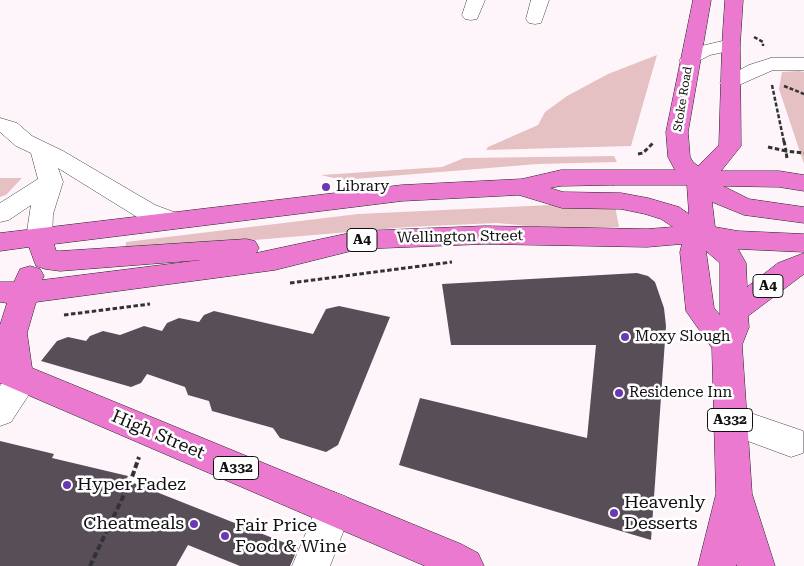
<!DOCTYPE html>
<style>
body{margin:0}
canvas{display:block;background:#fef5fb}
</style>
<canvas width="804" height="566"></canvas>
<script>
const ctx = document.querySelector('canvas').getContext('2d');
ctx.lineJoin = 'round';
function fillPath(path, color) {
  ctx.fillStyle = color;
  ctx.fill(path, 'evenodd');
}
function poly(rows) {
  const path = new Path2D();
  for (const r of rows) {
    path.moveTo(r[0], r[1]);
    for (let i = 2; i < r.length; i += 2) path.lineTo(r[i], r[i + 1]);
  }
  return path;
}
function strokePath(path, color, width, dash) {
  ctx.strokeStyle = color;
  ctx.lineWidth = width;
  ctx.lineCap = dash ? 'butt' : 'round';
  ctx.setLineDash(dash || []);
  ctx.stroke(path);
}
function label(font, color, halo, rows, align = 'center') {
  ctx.font = font + ' "Roboto Serif",serif';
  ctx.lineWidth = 5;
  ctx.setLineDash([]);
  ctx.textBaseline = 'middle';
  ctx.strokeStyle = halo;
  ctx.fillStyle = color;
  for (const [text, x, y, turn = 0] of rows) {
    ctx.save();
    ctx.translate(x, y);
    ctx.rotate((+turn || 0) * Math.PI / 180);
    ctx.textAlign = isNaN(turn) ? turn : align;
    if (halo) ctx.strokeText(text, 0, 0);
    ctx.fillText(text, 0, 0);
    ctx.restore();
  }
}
fillPath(poly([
 [657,55,631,146,486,150,488,147,538,125,545,112,567,96,608,74],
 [799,71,804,72,804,164,779,89,782,72],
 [614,156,617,162,538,164,342,180,321,175,442,167,464,158],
 [0,178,22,178,6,195,0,197],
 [551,205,615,206,619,227,559,229,497,223,408,227,125,251,126,242,358,214]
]), '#e6c1c3');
fillPath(poly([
 [637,273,648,276,655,282,664,308,666,326,651,540,399,465,420,398,587,438,596,345,451,345,442,284],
 [339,306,390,317,338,445,326,452,280,438,273,428,212,411,209,401,188,395,185,387,147,374,141,383,131,387,41,361,57,341,68,337,86,341,90,336,103,331,120,335,144,326,162,331,167,323,179,318,199,322,204,315,214,311,313,334,326,309],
 [0,441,54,454,52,458,128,476,126,480,298,548,290,566,240,566,188,545,176,566,0,566]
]), '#574e58');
const minor = poly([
 [467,0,485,0,477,19,471,20,465,19,462,15,467,0],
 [531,0,549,0,541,23,535,24,529,23,526,19,531,0],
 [731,39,738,41,740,45,738,49,710,55,689,66,682,64,679,60,697,47,731,39],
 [771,58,804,58,804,70,773,70,730,89,723,87,720,83,723,79,749,65,771,58],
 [0,118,17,123,32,136,63,151,155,205,179,214,183,220,179,226,170,229,137,217,58,168,63,182,53,214,52,238,48,244,39,247,30,244,26,238,31,205,9,220,0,222,0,203,38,179,31,153,16,146,0,132,0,118],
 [23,366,34,370,39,379,11,422,0,426,0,386,12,370,23,366],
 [730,406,803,431,803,453,791,457,718,430,714,420,718,410,730,406],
 [334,492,347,497,352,509,330,566,292,566,321,497,334,492]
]);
const major = poly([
 [693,0,711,0,688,132,690,157,693,162,698,166,719,145,722,45,725,0,743,0,740,45,741,146,721,171,779,171,804,175,804,191,779,187,723,186,749,199,804,207,804,223,744,215,712,202,715,227,738,231,804,234,804,252,738,249,746,263,747,287,778,263,804,253,804,274,748,316,749,327,742,345,752,494,775,566,737,566,736,564,736,566,698,566,716,494,712,348,686,311,680,252,682,244,647,247,485,244,359,249,275,270,36,302,27,333,32,368,461,544,478,553,484,566,425,566,0,383,0,325,7,303,0,302,0,282,14,282,20,269,30,266,40,269,44,276,42,280,201,260,60,271,45,269,36,266,29,247,0,251,0,233,402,185,522,179,561,170,675,170,668,157,666,132,693,0],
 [613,185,687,185,689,214,679,207,648,198,621,193,563,192,550,188,561,186,613,185],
 [519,195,562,208,621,209,645,214,661,219,673,227,647,229,485,226,359,231,256,253,259,248,255,241,246,239,60,251,56,251,54,244,402,201,519,195],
 [706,251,720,263,720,315,714,308,706,251]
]);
strokePath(minor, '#444', 1);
strokePath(major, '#222', 1);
strokePath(poly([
 [754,37,763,42,763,46],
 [772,85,784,142],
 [784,86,804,94]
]), '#333', 2.5, [4, 2]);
strokePath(poly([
 [784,141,786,151,804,153],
 [768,147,786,151,787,159],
 [638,154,643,153,653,143],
 [290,283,452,262],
 [64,315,150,304]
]), '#333', 3, [4.5, 2.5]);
strokePath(poly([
 [90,566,131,480,139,457]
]), '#333', 4, [6, 3]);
fillPath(minor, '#fff');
fillPath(major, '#ea79cf');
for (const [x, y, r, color] of [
 [326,187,5,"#6c37b3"],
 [625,337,5,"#6c37b3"],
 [619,393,5,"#6c37b3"],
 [67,485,5,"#6c37b3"],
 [614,513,5,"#6c37b3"],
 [194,524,5,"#6c37b3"],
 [225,536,5,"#6c37b3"]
]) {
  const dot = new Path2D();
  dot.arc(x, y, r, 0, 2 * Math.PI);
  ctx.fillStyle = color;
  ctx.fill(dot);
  strokePath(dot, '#fff', 2);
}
label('12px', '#111', '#fff', [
 ["Stoke Road",683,99,-81]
]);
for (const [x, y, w] of [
 [362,240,30],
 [768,286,30],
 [730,420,45],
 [236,468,45]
]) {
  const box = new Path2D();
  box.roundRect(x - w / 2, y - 11.5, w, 23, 4);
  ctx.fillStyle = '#fff';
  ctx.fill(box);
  strokePath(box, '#111', 1);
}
label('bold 14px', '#111', null, [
 ["A4",362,240],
 ["A4",768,286],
 ["A332",730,420],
 ["A332",236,468]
]);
label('15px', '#111', '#fff', [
 ["Library",336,187],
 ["Moxy Slough",635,337],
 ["Residence Inn",629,393]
], 'left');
label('15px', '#111', '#fff', [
 ["Wellington Street",460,237,-1]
]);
label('18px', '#111', '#fff', [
 ["High Street",158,435,23]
]);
label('18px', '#111', '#fff', [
 ["Hyper Fadez",77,485],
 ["Heavenly",624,503],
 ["Desserts",624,524],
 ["Cheatmeals",184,524,"right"],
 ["Fair Price",235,526],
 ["Food & Wine",235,547]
], 'left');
</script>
